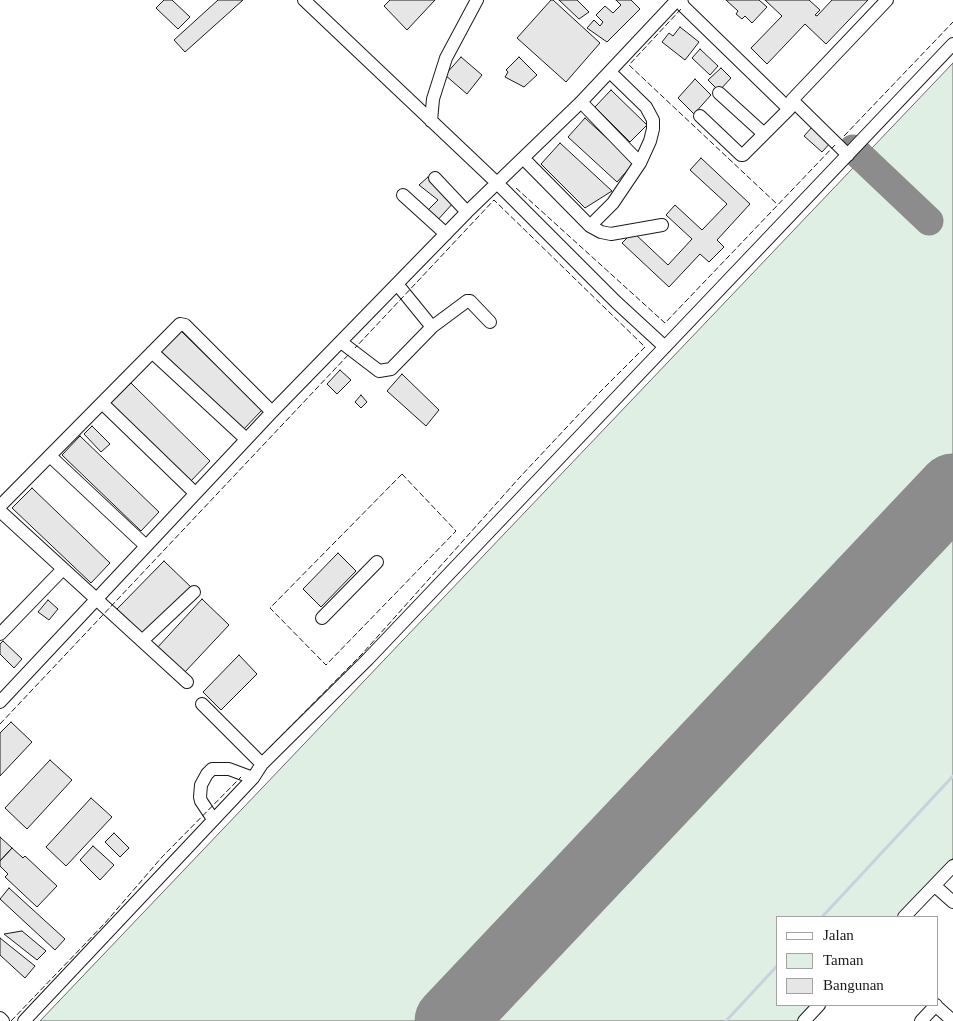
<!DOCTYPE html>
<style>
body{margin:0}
#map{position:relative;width:953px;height:1021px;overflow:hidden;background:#fff;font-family:Georgia,serif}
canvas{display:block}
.legend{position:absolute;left:776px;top:916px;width:162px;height:90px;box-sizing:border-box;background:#fff;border:1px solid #a3a3a3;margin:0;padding:6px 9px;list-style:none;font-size:15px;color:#1a1a1a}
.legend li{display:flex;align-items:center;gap:10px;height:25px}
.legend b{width:25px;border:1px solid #a3a3a3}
</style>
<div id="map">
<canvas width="953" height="1021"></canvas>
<ul class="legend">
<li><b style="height:6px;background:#fff"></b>Jalan</li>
<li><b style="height:14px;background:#e0efe3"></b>Taman</li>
<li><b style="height:14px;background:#e6e6e6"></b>Bangunan</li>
</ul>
</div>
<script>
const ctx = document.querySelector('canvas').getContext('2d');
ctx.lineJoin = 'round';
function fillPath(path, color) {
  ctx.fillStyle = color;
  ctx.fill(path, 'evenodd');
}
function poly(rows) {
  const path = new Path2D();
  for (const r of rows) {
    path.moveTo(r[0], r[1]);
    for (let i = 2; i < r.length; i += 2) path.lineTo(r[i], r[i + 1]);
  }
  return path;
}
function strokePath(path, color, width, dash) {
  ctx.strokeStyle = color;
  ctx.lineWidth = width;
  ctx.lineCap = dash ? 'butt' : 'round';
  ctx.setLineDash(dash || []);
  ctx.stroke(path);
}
const green = poly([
 [953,63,953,858,897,917,777,917,777,1005,814,1005,798,1021,40,1021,953,63]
]);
fillPath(green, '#e0efe3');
strokePath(green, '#6a6a6a', 1);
strokePath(poly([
 [822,917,953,776],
 [726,1021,777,966]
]), '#c6d2dc', 3);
strokePath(poly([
 [853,149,929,221]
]), '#8c8c8c', 29);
strokePath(poly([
 [450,1021,953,489]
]), '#8c8c8c', 71);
const building = poly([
 [164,0,172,0,190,17,178,29,156,8,164,0],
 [218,0,243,0,185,52,174,40,218,0],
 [390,0,435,0,407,30,384,6,390,0],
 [551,0,553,0,600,43,566,82,517,38,551,0],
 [559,0,577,0,589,12,579,19,559,0],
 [616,0,631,0,640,9,607,42,587,28,594,20,600,26,603,22,596,15,605,6,613,13,621,5,616,0],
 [726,0,759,0,767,7,752,23,745,16,742,19,736,14,738,11,726,0],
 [765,0,809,0,820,10,815,15,817,16,832,0,868,0,826,44,805,24,767,64,751,48,782,16,765,0],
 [680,27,699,42,685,60,662,42,669,33,673,36,680,27],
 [700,49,718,66,710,75,692,58,700,49],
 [461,57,482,75,467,94,445,75,461,57],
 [519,57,537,75,524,87,505,77,508,72,506,70,519,57],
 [721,68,731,78,719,91,708,80,721,68],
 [695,79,711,95,694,114,678,98,695,79],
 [611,90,647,125,630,142,595,107,611,90],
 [585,118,634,163,617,182,568,137,585,118],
 [813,126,831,142,822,152,804,136,813,126],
 [560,143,612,191,585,208,541,164,560,143],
 [701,158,750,204,717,240,724,247,709,262,700,254,669,287,622,243,633,232,668,265,692,239,666,215,675,205,702,230,727,204,690,170,701,158],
 [428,177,454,202,435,223,425,213,438,200,419,185,428,177],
 [181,331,262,410,242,431,161,351,181,331],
 [340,370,351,380,337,394,327,384,340,370],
 [402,374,439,410,426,426,387,391,402,374],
 [131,383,210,461,190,482,111,403,131,383],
 [361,395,367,402,361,408,355,402,361,395],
 [92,426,110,444,101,452,84,434,92,426],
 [80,436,159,512,141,531,62,455,80,436],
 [32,488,110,563,91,583,12,508,32,488],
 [338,553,356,571,321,607,303,589,338,553],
 [164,561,194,590,177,607,173,603,143,634,117,609,164,561],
 [202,599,229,625,184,673,157,648,202,599],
 [48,600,58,609,49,620,38,612,48,600],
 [3,641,22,659,14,668,0,654,0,644,3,641],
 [239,655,257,674,221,710,203,692,239,655],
 [11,722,32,742,0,776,0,733,11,722],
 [50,760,72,780,27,829,5,808,50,760],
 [91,798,112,817,66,866,46,847,91,798],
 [114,833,129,848,120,857,105,842,114,833],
 [0,837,12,848,0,861,0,837],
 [93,846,114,865,100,880,80,860,93,846],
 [12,848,23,858,25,856,57,886,37,907,5,877,8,874,0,866,0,861,12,848],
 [9,888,65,939,55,950,0,899,9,888],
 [22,931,46,951,37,960,4,934,22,931],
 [0,938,35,966,25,978,0,955,0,938]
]);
fillPath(building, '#e6e6e6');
strokePath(building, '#1a1a1a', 1);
const minor = poly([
 [304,0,497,183,616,302,665,347],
 [681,0,683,6,789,109,794,103],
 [719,93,763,133],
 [581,102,640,163],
 [700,116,741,155,743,155,789,109],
 [431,121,433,99,446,58,477,0],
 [848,155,792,100,887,0],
 [523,158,590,226,601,232,611,234,662,225],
 [435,178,467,212],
 [403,195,446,234],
 [590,226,613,203,640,163,650,141,653,129,653,120,646,107,610,72],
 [397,284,432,327,467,301,470,301,490,322],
 [341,342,379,371,391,369,432,327],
 [152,352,246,439],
 [102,403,195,493],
 [50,456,146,546],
 [0,506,180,324,185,325,272,412],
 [0,511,187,682],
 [322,618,377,562],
 [0,634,63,569],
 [142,641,194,592],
 [0,702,272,412,467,212,581,102,677,0],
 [202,704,262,764],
 [213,819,201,801,200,797,201,785,207,774,212,769,229,769,253,778],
 [935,886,953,902],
 [904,917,953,866],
 [935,1005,953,1021],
 [0,1018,3,1021],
 [24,1021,253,778,262,764,368,659,953,44],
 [804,1021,819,1005],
 [921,1021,936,1005]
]);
strokePath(minor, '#1a1a1a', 14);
strokePath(minor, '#fff', 12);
strokePath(poly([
 [681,9,629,65,778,205],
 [844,136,953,22],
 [516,188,665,323,835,145],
 [402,474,456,531,326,665,270,608,402,474],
 [0,724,350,353],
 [269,748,362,654,520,477,597,395,645,347,494,200,355,348],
 [11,1021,105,923,162,857,241,777]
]), '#1a1a1a', 1, [6, 2.5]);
</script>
